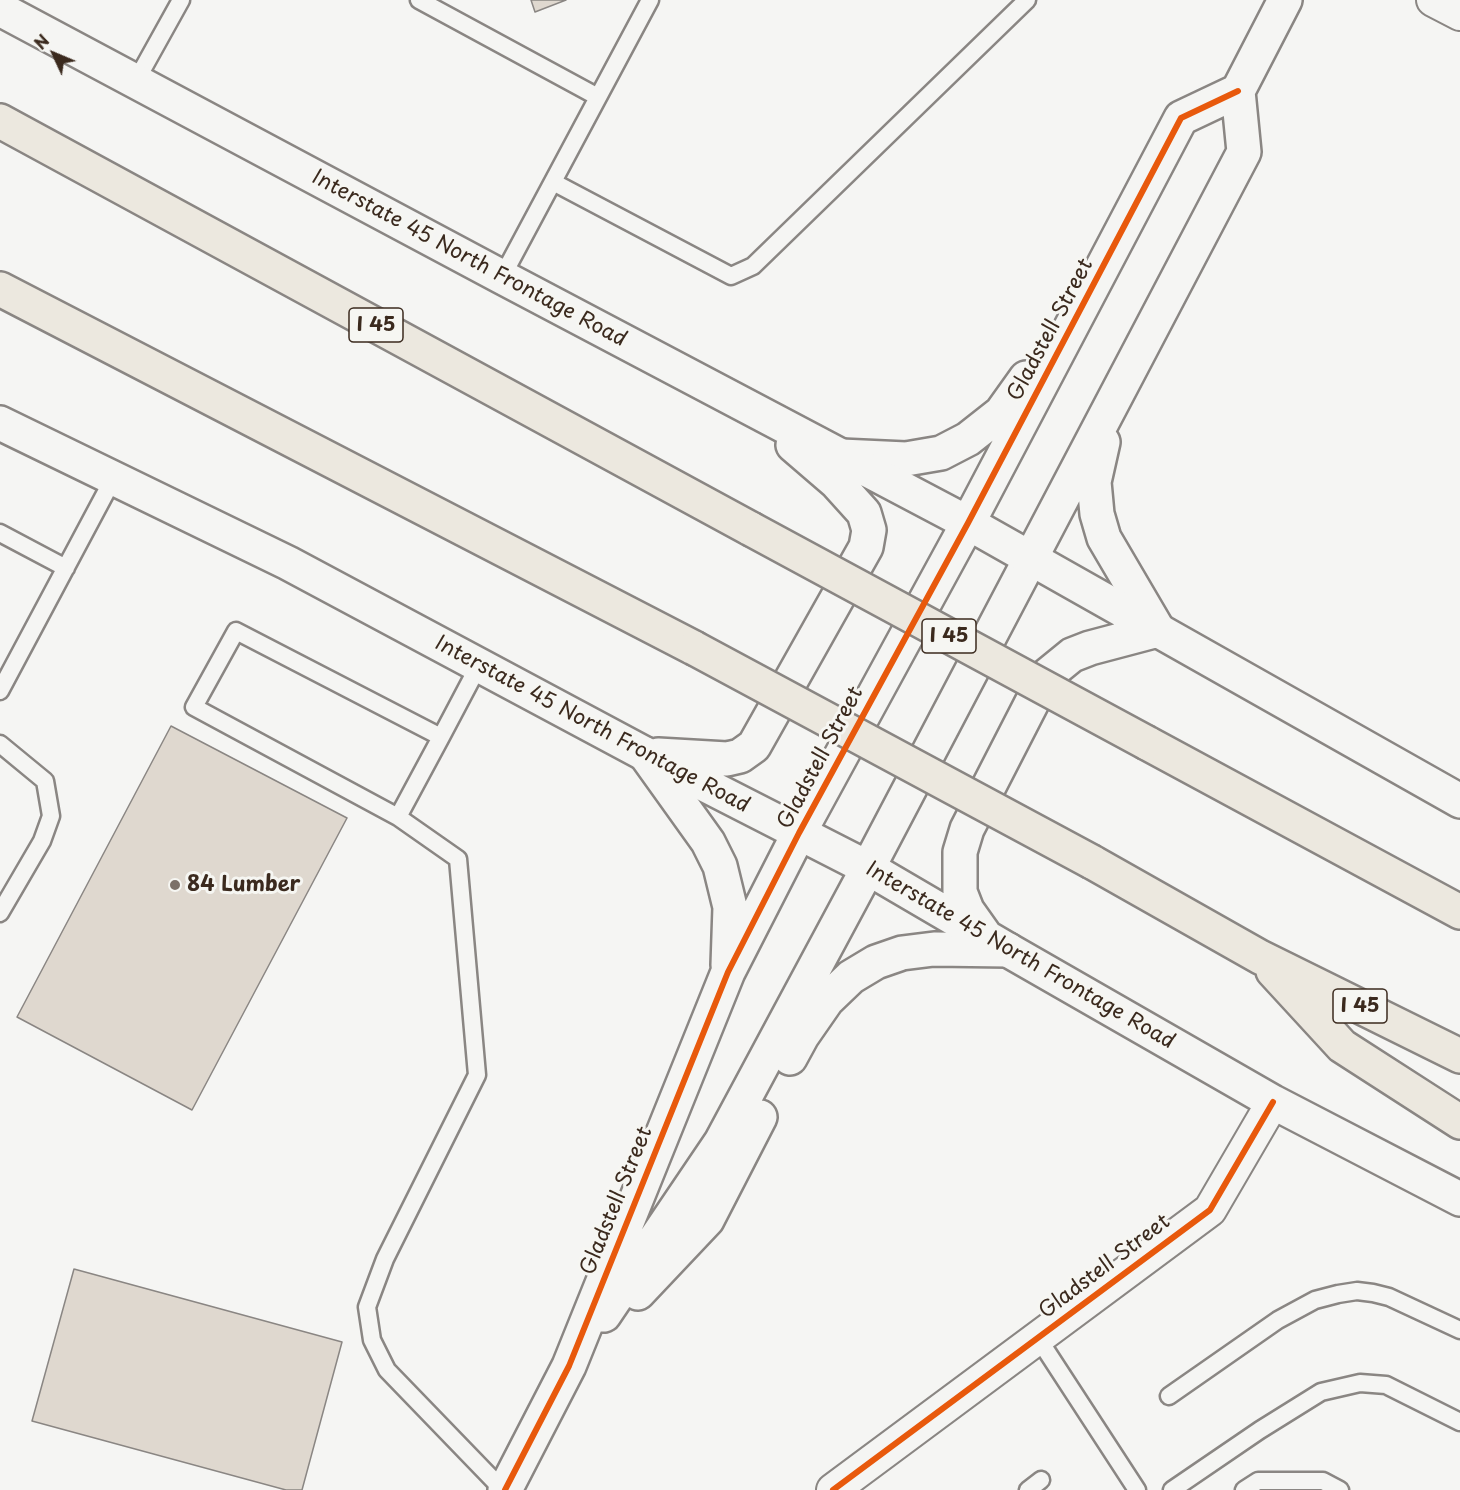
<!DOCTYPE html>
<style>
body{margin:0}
#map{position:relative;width:1460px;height:1490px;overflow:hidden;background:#f5f5f3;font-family:"Playpen Sans",sans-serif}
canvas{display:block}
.north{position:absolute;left:24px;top:24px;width:60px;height:60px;-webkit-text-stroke:4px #f6f6f2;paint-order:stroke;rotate:314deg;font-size:16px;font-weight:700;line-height:24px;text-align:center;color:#3b2a1e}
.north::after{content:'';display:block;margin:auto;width:21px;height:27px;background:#3b2a1e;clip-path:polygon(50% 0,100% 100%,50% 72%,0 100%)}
</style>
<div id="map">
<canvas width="1460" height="1490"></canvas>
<div class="north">N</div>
</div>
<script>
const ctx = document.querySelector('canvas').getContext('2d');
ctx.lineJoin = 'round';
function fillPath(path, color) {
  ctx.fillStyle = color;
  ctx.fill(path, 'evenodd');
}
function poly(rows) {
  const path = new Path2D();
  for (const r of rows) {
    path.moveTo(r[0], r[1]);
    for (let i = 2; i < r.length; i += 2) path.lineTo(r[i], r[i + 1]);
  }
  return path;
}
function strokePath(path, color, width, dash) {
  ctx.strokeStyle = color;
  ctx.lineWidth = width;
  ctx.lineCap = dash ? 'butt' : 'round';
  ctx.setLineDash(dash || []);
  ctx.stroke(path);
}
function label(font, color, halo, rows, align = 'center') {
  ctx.font = font + ' "Playpen Sans",sans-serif';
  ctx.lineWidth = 6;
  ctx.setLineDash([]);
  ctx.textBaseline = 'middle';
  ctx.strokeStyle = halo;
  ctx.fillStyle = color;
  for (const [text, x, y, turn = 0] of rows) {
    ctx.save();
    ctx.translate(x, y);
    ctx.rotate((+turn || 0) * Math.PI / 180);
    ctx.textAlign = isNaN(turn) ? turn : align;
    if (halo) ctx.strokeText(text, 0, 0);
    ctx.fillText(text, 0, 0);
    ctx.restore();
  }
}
const building = poly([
 [531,0,566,0,535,12,531,0],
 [171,726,347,818,192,1110,17,1017,171,726],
 [74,1269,342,1342,302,1490,286,1490,32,1421,74,1269]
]);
fillPath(building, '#dfd8cf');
strokePath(building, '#8a8683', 1.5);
const service = poly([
 [419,0,598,97],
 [136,81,181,0],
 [553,182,731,276,753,266,1027,0],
 [502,277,650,0],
 [0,533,66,568],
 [0,691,113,479],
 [441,737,236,631,194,707,398,817,441,737,479,665],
 [0,744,45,781,51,816,42,841,0,913],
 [398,817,458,859,477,1075,385,1259,367,1307,372,1340,387,1370,503,1490],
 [1038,1338,1137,1490],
 [1169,1396,1278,1320,1315,1300,1338,1294,1357,1291,1373,1293,1389,1297,1460,1330],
 [1028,1490,1041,1480],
 [1172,1490,1260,1430,1321,1392,1360,1383,1386,1385,1460,1422],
 [1244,1490,1258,1481,1323,1481,1340,1490]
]);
const minor = poly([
 [1433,0,1460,14],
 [833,1490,1210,1210,1273,1102]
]);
const tertiary = poly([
 [1103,442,1094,482,1097,514,1104,538,1158,630],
 [841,456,906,459,941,453,968,439,1001,413,1026,378],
 [645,754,708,842,720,866,730,907,728,965],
 [790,1058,802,1036,827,1000,851,977,876,962,902,953,934,949,1008,950],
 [638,1293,707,1220,760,1117],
 [604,1315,721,1142,868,868,1244,152,1238,91,1285,0],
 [505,1490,569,1366,728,972,799,833,968,523,1181,118,1238,91]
]);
const secondary = poly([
 [0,9,502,277,968,523,1460,801],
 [0,423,288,563,645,754,868,868,1008,950,1273,1102,1460,1199],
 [658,755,727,759,740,756,754,746,866,547,869,530,864,513,836,482,793,445],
 [984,934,967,910,960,892,960,852,967,829,1045,677,1072,655,1090,648,1158,630]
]);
const motorway = poly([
 [0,121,751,529],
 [0,289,694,648],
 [1147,743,1460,912],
 [1092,862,1260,957,1460,1056],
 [1273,971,1342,1046,1460,1122]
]);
strokePath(service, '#8a8683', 21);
strokePath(minor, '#8a8683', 36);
strokePath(tertiary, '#8a8683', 38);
strokePath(secondary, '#8a8683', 38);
strokePath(motorway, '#8a8683', 38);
strokePath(service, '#f5f5f3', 16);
strokePath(minor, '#f5f5f3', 32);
strokePath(tertiary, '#f5f5f3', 33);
strokePath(secondary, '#f5f5f3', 33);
strokePath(motorway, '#ece8df', 33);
const motorwayBridge = poly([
 [751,529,1147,743],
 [694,648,1092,862]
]);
strokePath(motorwayBridge, '#8a8683', 38, []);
strokePath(motorwayBridge, '#ece8df', 33);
strokePath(poly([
 [505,1490,569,1366,728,972,799,833,968,523,1181,118,1238,91],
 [833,1490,1210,1210,1273,1102]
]), '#e8590c', 6);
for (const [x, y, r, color] of [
 [175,885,6,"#7c7169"]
]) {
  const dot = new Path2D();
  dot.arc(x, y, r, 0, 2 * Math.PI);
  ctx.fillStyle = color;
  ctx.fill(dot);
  strokePath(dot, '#f6f6f2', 2);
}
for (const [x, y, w] of [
 [376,325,54],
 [949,636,54],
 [1360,1006,54]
]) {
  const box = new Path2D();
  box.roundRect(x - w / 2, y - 17, w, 34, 4.5);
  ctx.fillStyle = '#f6f6f2';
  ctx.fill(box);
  strokePath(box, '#3b2a1e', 1.5);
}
label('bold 20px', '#3b2a1e', null, [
 ["I 45",376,325],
 ["I 45",949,636],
 ["I 45",1360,1006]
]);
label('21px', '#3b2a1e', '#f6f6f2', [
 ["Interstate 45 North Frontage Road",469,259,28],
 ["Gladstell Street",1051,330,-62],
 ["Interstate 45 North Frontage Road",592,725,28],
 ["Gladstell Street",821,758,-62],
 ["Interstate 45 North Frontage Road",1020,956,30],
 ["Gladstell Street",617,1201,-68],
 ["Gladstell Street",1105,1267,-37]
]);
label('bold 21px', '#3b2a1e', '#f6f6f2', [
 ["84 Lumber",187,885]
], 'left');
</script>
